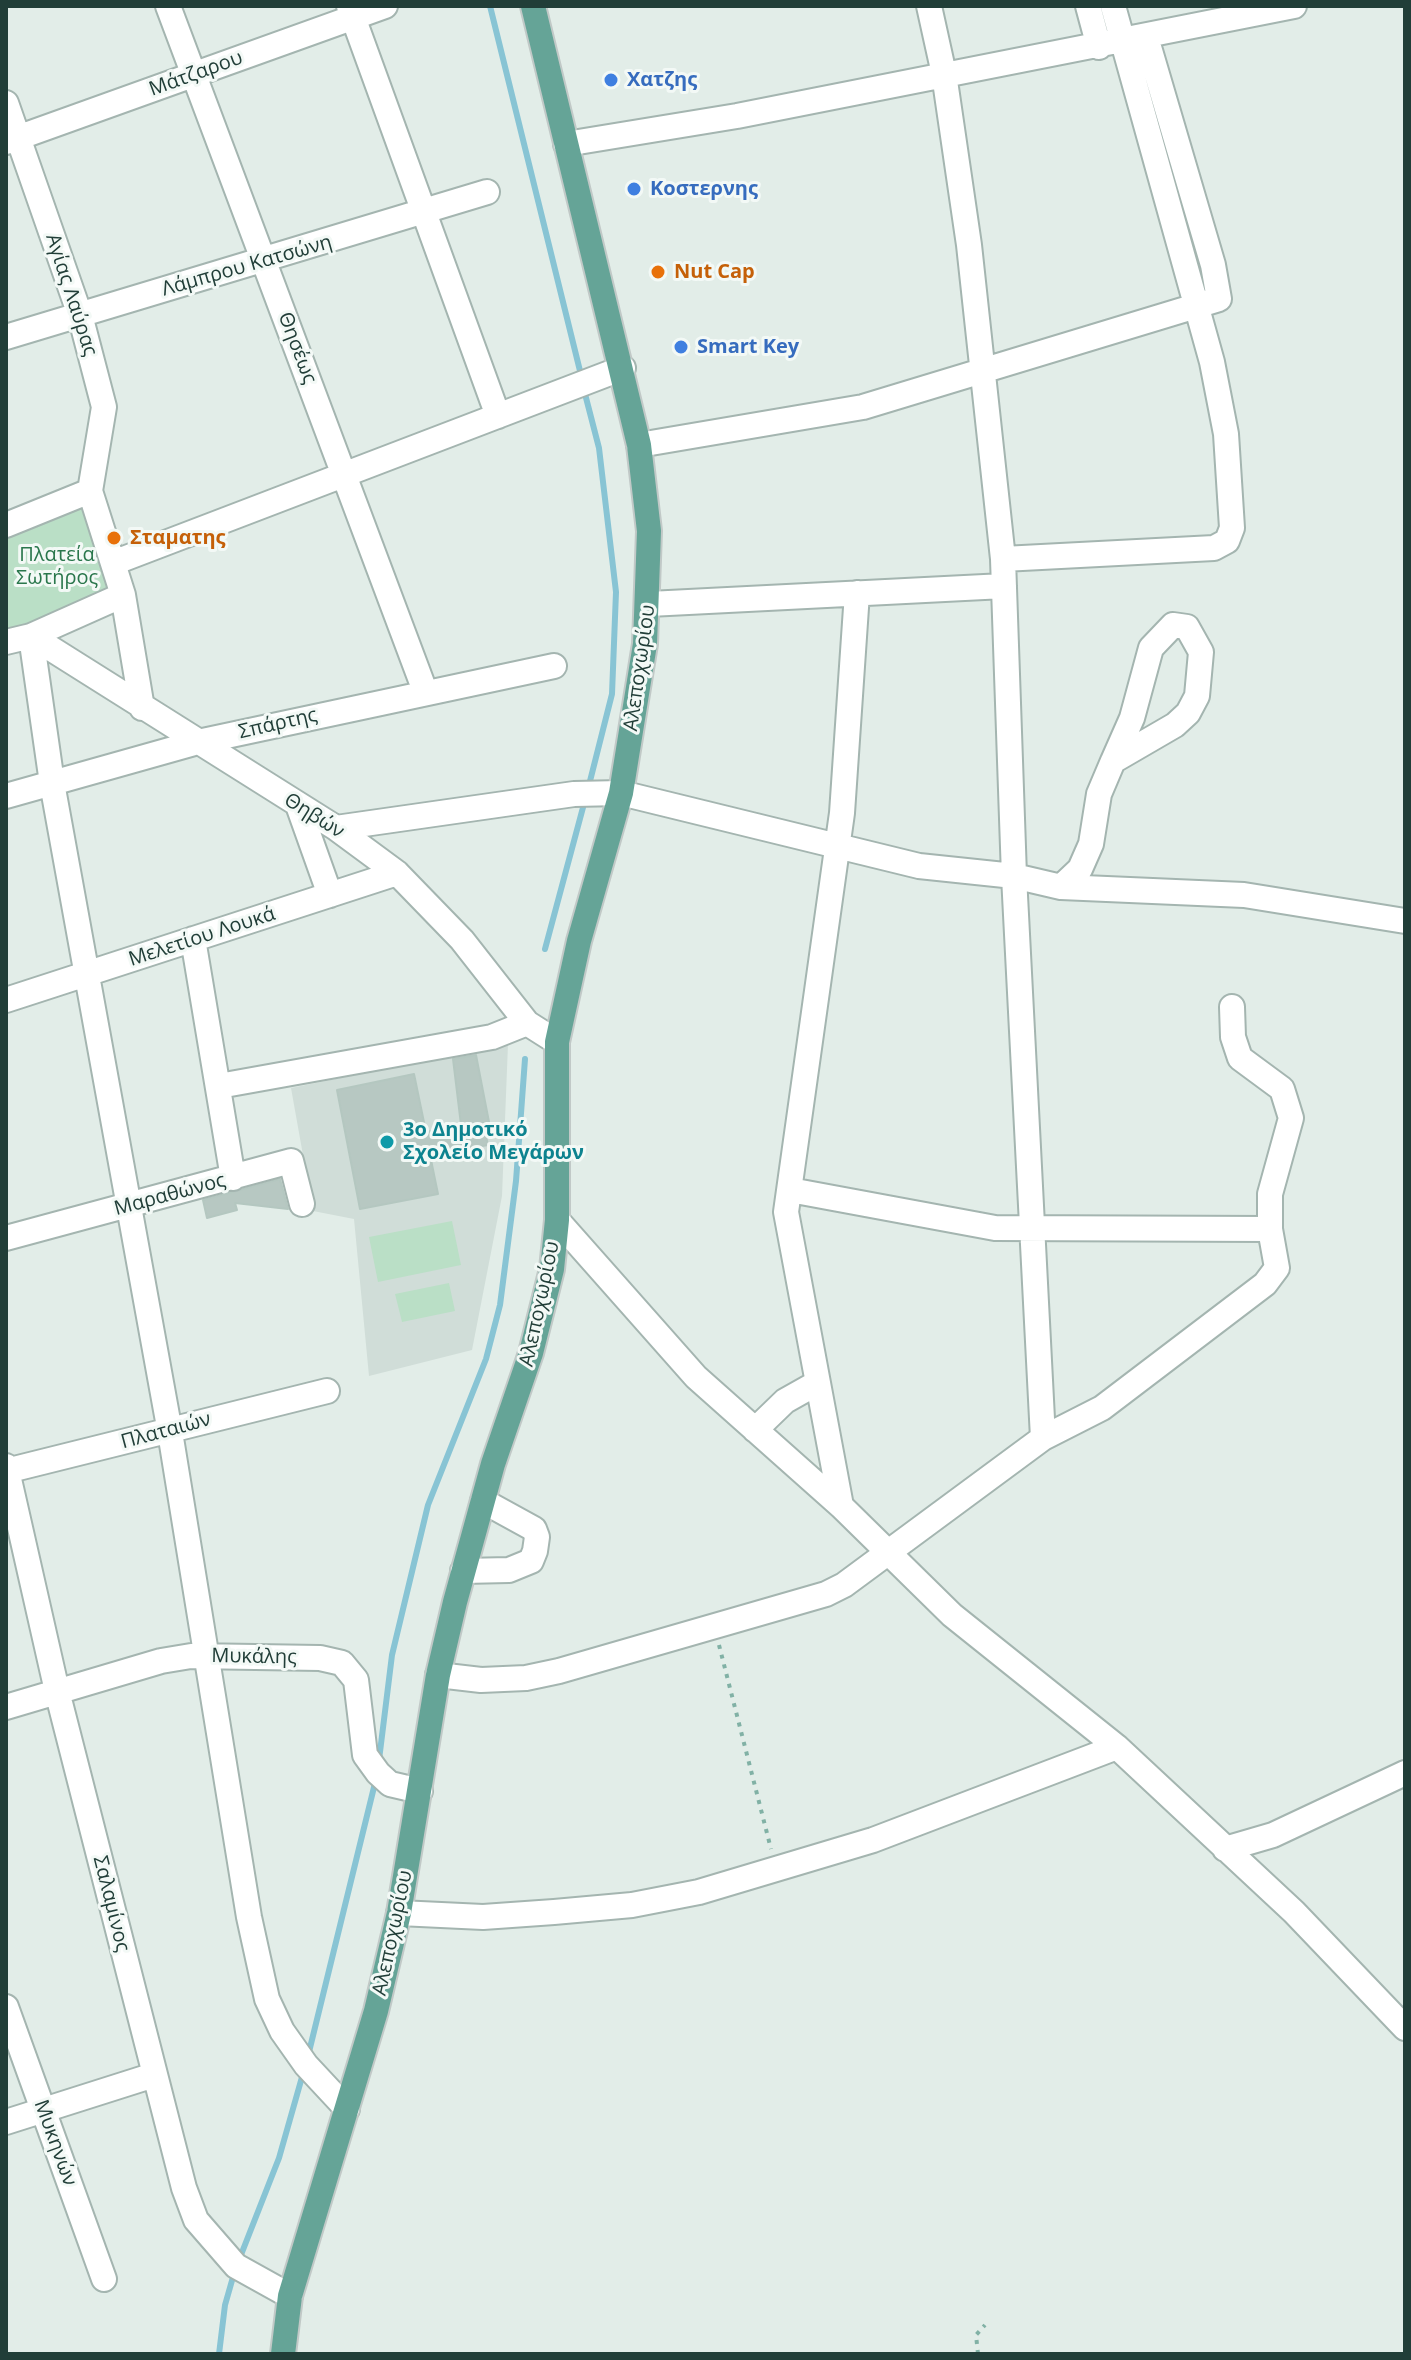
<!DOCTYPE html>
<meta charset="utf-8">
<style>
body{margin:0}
#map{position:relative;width:1411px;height:2360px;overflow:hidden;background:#e2ede8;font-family:"Open Sans",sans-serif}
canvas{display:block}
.frame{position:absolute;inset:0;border:8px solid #213e38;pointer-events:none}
</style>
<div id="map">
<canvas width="1411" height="2360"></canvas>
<div class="frame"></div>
</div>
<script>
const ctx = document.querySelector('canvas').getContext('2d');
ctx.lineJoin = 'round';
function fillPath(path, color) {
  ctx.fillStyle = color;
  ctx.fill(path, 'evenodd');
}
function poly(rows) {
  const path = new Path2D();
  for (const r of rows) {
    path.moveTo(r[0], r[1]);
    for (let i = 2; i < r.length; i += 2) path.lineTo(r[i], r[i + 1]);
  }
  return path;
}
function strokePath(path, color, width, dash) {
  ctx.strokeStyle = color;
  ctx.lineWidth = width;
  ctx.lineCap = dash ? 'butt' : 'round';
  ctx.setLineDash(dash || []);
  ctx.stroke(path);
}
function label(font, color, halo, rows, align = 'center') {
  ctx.font = font + ' "Open Sans",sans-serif';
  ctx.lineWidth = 6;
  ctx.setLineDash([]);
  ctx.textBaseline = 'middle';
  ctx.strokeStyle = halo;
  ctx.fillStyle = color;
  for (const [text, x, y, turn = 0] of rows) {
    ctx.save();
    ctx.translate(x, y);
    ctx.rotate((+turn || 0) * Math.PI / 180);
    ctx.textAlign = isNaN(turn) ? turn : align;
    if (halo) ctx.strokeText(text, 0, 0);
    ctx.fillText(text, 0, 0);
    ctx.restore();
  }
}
fillPath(poly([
 [508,1044,502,1196,472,1350,369,1376,354,1219,313,1211,291,1088]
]), '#d0ddd8');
fillPath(poly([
 [88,500,119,593,6,640,6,533],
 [452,1221,461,1265,378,1282,369,1237],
 [449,1283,455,1311,402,1322,395,1294]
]), '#badfc6');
strokePath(poly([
 [490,6,582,379],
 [584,390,599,448,616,592,612,694,588,789],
 [545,949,585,800],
 [379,1760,392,1655,428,1505,486,1359,500,1305,516,1181,525,1059],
 [308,2056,376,1779],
 [239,2260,279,2158,304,2070],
 [219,2354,225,2305,235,2270]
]), '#88c4d4', 6);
const building = poly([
 [476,1055,489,1122,483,1123,488,1145,430,1155,438,1194,360,1209,337,1090,414,1074,426,1132,461,1125,453,1059,476,1055],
 [280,1179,288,1209,235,1203,237,1210,207,1218,203,1200,280,1179]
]);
fillPath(building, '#b7c8c2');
strokePath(building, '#b4c7c0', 2);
const minor = poly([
 [168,6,425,691],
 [349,6,498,416],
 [929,6,944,74,969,245,1003,559,1014,876,1043,1438],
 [1088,6,1099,47],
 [6,103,80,315,104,407,90,491,123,595,142,708],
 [6,142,385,6],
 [566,144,737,116,1294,6],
 [6,337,487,192],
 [639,445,863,407,1219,299,1213,265,1146,37],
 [6,525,90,491],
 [1003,559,1214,548,1227,541,1232,528,1226,434,1212,362,1113,6],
 [113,563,623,368],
 [649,604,1004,586],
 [31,636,52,783,170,1432,249,1917,267,1999,282,2031,306,2065,347,2109],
 [31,636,336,828,397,873,462,940,527,1023,557,1042],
 [6,642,31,636,123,595],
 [6,796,198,742,554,666],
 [299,808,330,895],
 [336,828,574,794,621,793,919,866,1014,876,1061,887,1244,895,1405,921],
 [1061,887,1080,869,1091,844,1099,794,1113,761,1175,725,1188,713,1197,696,1201,652,1187,627,1173,625,1151,648,1132,718,1113,761],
 [193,939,233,1178],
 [6,1000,397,873],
 [219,1086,492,1037,527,1023],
 [790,1190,995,1228,1270,1229],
 [557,1220,696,1377,841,1506,952,1615,1117,1747,1294,1912,1405,2028],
 [6,1238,291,1161,302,1204],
 [755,1430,785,1401,817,1383],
 [6,1466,57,1691,184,2188,196,2220,236,2266,290,2296],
 [6,1471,327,1391],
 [841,1506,786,1212,842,813,857,593],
 [463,1571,509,1570,531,1561,535,1551,537,1537,534,1529,483,1501],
 [438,1675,481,1680,526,1678,559,1671,826,1594,844,1585,1043,1438,1102,1408,1265,1284,1277,1268,1270,1229,1270,1194,1291,1118,1282,1089,1240,1058,1233,1037,1232,1007],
 [6,1707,161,1661,191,1656,320,1658,342,1663,356,1680,365,1755,378,1773,390,1784,420,1791],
 [1225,1849,1273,1835,1405,1773],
 [399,1913,483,1917,554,1912,632,1905,699,1892,873,1840,1117,1747],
 [6,2007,104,2279],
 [6,2122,154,2075]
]);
const major = poly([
 [283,2354,290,2296,376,2011,399,1913,438,1675,455,1602,493,1464,531,1353,552,1269,557,1220,557,1042,579,941,621,793,645,644,649,531,639,445,533,6]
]);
strokePath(minor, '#a4b5b0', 28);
strokePath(major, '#c1c9c7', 28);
strokePath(poly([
 [719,1645,771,1849],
 [978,2354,976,2335,985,2325]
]), '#81b1a5', 4, [4, 6]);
strokePath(minor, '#fff', 24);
strokePath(major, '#65a497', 24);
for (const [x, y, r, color] of [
 [611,80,8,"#3f7fe0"],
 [634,189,8,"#3f7fe0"],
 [658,272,8,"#e8710a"],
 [681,347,8,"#3f7fe0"],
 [114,538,8,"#e8710a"],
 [387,1142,8,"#0f9aa8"]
]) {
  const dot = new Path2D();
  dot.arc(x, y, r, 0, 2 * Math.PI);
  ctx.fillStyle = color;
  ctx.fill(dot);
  strokePath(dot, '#f3f9f6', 3);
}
label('20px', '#213e38', '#f3f9f6', [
 ["Μάτζαρου",196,74,-20],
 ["Λάμπρου Κατσώνη",247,266,-16],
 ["Αγίας Λαύρας",71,295,72],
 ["Θησέως",297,348,69],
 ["Αλεποχωρίου",640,668,-82],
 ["Σπάρτης",278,724,-13],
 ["Θηβών",314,816,32],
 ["Μελετίου Λουκά",202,937,-18],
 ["Μαραθώνος",170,1195,-15],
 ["Αλεποχωρίου",540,1304,-78],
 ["Πλαταιών",166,1431,-15],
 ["Μυκάλης",254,1657,1],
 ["Σαλαμίνος",111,1904,76],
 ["Αλεποχωρίου",393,1933,-78],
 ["Μυκηνών",55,2143,70]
]);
label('bold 20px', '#366cbe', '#f3f9f6', [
 ["Χατζης",627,80],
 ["Κοστερνης",650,189],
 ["Smart Key",697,347]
], 'left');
label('bold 20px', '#c56008', '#f3f9f6', [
 ["Nut Cap",674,272],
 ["Σταματης",130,538]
], 'left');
label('20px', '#2a774c', '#f3f9f6', [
 ["Πλατεία",57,555],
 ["Σωτήρος",57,578]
]);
label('bold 20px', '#0d838f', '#f3f9f6', [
 ["3ο Δημοτικό",403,1130],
 ["Σχολείο Μεγάρων",403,1153]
], 'left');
</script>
